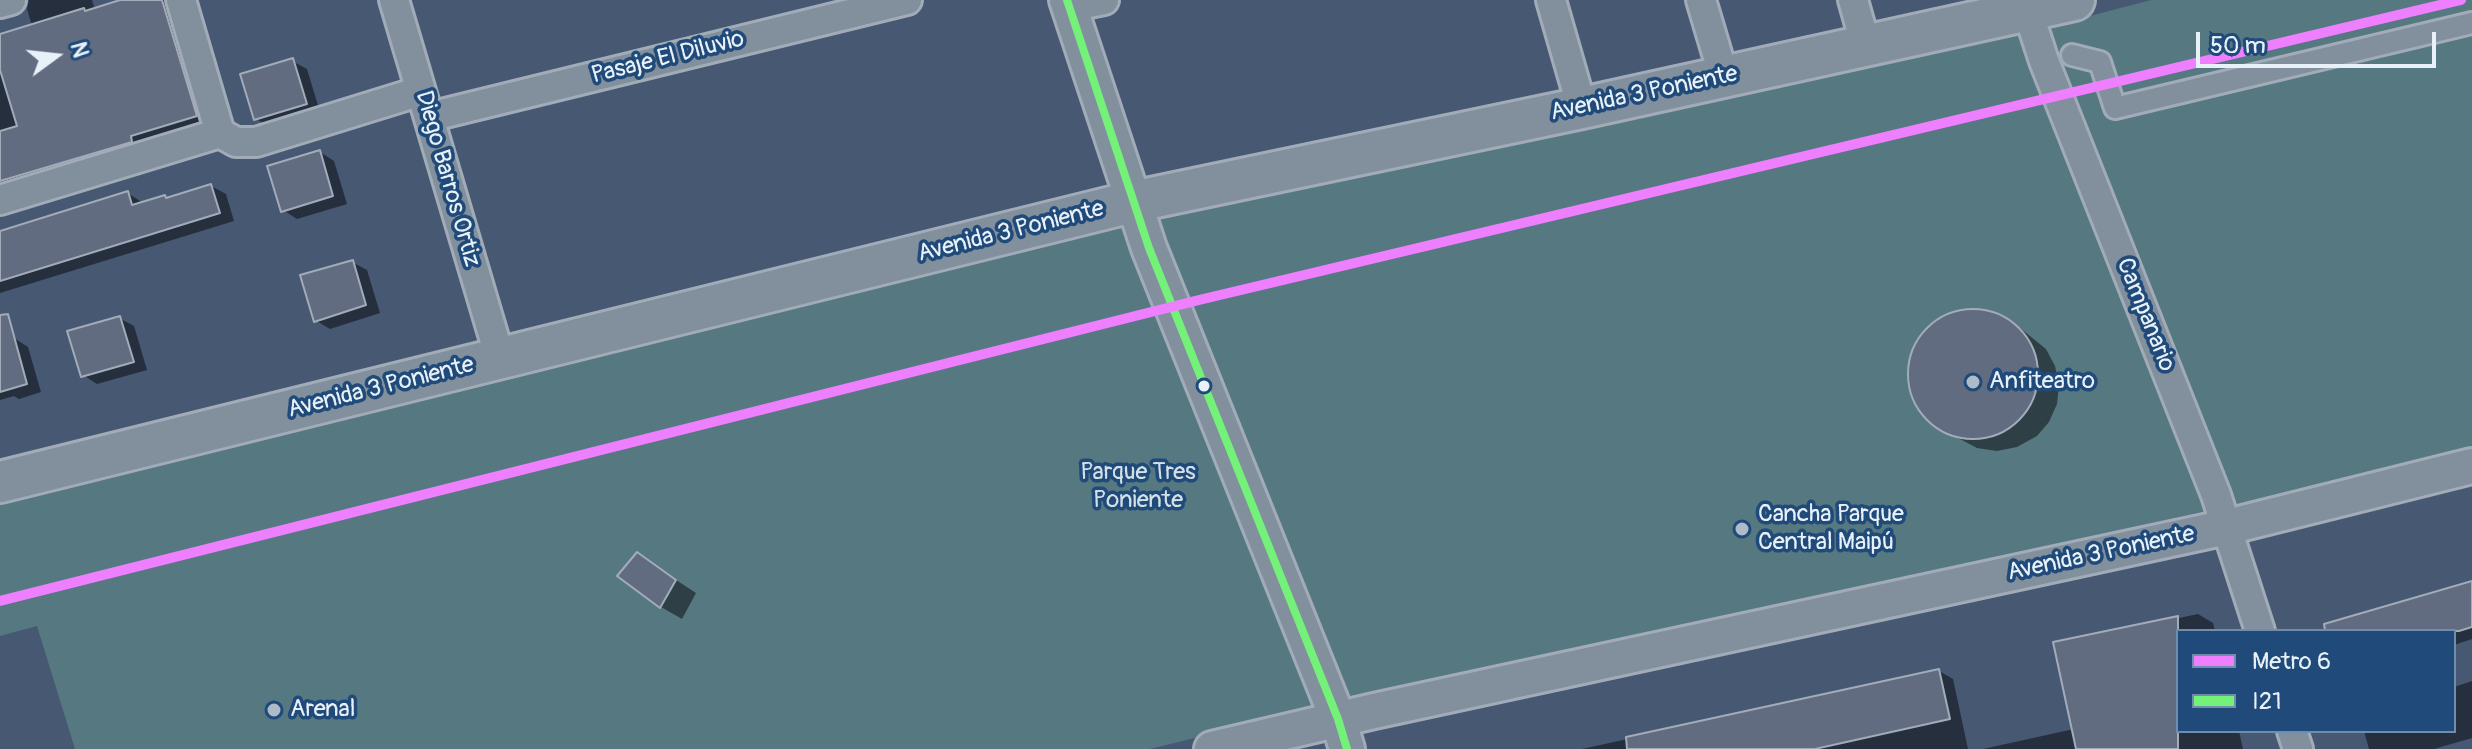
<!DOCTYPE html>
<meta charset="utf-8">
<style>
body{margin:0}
#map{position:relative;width:2472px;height:749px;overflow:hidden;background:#465872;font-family:Pangolin,sans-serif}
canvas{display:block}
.legend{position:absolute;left:2176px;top:629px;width:280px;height:104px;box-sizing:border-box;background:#1f4a7a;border:2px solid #6f8dac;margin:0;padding:10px 14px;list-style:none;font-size:24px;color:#e8f1f8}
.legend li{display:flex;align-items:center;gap:16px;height:40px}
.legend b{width:40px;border:2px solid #6f8dac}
.north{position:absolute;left:16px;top:16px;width:80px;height:80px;-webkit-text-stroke:6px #1f4a7a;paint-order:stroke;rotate:75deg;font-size:22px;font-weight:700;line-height:32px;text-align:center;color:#e8f1f8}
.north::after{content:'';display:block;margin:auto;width:28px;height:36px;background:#e8f1f8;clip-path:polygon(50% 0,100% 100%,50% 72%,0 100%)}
.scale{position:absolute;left:2196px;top:32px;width:240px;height:36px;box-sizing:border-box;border:4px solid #e8f1f8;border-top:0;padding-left:10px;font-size:24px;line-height:28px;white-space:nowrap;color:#e8f1f8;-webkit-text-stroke:6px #1f4a7a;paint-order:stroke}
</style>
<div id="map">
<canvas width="2472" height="749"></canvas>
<ul class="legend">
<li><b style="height:10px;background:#ee80ff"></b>Metro 6</li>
<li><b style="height:10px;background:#73f179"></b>I21</li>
</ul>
<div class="north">N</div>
<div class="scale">50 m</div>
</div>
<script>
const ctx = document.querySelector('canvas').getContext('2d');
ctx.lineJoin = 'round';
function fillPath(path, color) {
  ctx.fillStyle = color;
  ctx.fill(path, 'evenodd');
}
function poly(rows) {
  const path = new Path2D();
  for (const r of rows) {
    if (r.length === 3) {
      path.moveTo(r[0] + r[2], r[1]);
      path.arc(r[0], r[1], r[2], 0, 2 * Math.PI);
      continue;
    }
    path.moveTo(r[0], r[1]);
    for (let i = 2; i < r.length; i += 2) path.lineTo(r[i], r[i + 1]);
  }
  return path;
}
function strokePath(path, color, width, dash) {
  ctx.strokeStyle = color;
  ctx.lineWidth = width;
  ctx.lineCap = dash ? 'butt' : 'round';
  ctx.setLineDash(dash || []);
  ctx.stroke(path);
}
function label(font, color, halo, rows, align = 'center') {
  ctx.font = font + ' Pangolin,sans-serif';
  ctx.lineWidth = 7;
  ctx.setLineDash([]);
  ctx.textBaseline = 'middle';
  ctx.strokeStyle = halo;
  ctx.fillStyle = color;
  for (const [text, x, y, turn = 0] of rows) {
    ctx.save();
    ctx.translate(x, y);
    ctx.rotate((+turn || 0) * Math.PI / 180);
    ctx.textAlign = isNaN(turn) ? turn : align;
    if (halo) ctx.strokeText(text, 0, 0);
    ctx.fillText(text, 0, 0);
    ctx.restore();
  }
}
fillPath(poly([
 [2151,0,2472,0,2472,450,2246,502,1305,711,1150,749,75,749,37,626,0,636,0,495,507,371,1114,228,1998,40]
]), '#567881');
fillPath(poly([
 [29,0,92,0,95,10,127,0,173,0,210,124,0,193,0,36,32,26,27,9],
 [292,61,307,69,320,112,271,127,256,119],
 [320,152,334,161,347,204,297,219,283,210],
 [211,186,226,194,234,221,0,293,0,233,128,193,143,203,165,197,168,199],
 [352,262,367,270,380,313,330,329,315,320],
 [1972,310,1998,315,2020,328,2046,349,2055,366,2059,385,2057,404,2049,422,2037,436,2017,447,1997,451,1977,448,1958,438,1935,425,1921,410,1912,392,1909,372,1913,353,1922,336,1936,322,1953,314],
 [119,318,134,326,147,370,97,384,83,375],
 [14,338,28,347,41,392,19,399,14,396,0,400,0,342],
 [638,555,696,593,682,619,661,607],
 [2472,583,2472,639,2454,645,2454,631,2336,631],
 [2198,614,2213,623,2215,631,2178,631,2178,731,2239,731,2243,749,1983,749,2074,729,2056,644],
 [1939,671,1953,679,1968,749,1582,749],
 [2472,681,2472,738,2434,749,2369,749,2364,731,2454,731,2454,687]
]), '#0007');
const building = poly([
 [120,0,162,0,197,116,131,136,132,142,0,181,0,131,17,126,0,70,0,34,84,8,85,11,120,0],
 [293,58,307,104,254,120,240,74,293,58],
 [320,150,333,196,281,212,267,166,320,150],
 [211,184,220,213,0,281,0,231,128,191,132,205,165,195,166,198,211,184],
 [353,260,366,305,314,322,300,275,353,260],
 [1973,374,65],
 [8,314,27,384,0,392,0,315,8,314],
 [120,316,134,362,81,377,67,331,120,316],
 [637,552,676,580,660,608,617,576,637,552],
 [2472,581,2472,627,2459,631,2325,631,2324,624,2472,581],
 [2178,616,2178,749,2076,749,2053,642,2178,616],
 [1939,669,1950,719,1815,749,1627,749,1626,737,1939,669]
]);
fillPath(building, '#626c80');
strokePath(building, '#a2acb9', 2);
const pedestrian = poly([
 [2072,55,2100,62,2115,108,2472,23]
]);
const minor = poly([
 [181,0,220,133],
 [394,0,500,358],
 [1551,0,1582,108],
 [1701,0,1724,77],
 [1853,0,1866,46],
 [2024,0,2044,61,2216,495,2260,631],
 [0,3,11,0],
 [1069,7,1104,0],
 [429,117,907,0],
 [0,200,220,133,236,142,256,142,421,91],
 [2292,731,2298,749]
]);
const tertiary = poly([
 [1067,0,1149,248,1338,719,1347,749],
 [1212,749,1374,711,2227,527,2472,466]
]);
const secondary = poly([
 [0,482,1132,202,1582,108,2074,0]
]);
strokePath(pedestrian, '#a2acb9', 26);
strokePath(minor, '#a2acb9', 34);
strokePath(tertiary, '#a2acb9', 40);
strokePath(secondary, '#a2acb9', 46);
strokePath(pedestrian, '#828f9c', 20);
strokePath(minor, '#828f9c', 28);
strokePath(tertiary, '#828f9c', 34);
strokePath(secondary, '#828f9c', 40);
strokePath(poly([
 [1067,0,1149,248,1338,719,1347,749]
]), '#73f179', 8);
strokePath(poly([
 [0,601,1199,300,2461,0]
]), '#ee80ff', 10);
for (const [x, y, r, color] of [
 [1973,382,8,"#afbbc9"],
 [1204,386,7,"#e8f1f8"],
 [1742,529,8,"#afbbc9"],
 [274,710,8,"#afbbc9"]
]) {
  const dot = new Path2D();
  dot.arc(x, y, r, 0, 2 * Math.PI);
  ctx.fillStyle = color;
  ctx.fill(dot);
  strokePath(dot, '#1f4a7a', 3);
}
label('24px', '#e8f1f8', '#1f4a7a', [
 ["Pasaje El Diluvio",668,58,-14],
 ["Avenida 3 Poniente",1644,94,-12],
 ["Diego Barros Ortiz",447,179,74],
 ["Avenida 3 Poniente",1011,232,-14],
 ["Campanario",2145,315,68],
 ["Avenida 3 Poniente",381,388,-14],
 ["Avenida 3 Poniente",2101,554,-12]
]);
label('24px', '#e8f1f8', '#1f4a7a', [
 ["Anfiteatro",1989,382],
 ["Cancha Parque",1758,515],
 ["Central Maipú",1758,543],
 ["Arenal",290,710]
], 'left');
label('24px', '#d3e0e6', '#1f4a7a', [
 ["Parque Tres",1138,473],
 ["Poniente",1138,501]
]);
</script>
